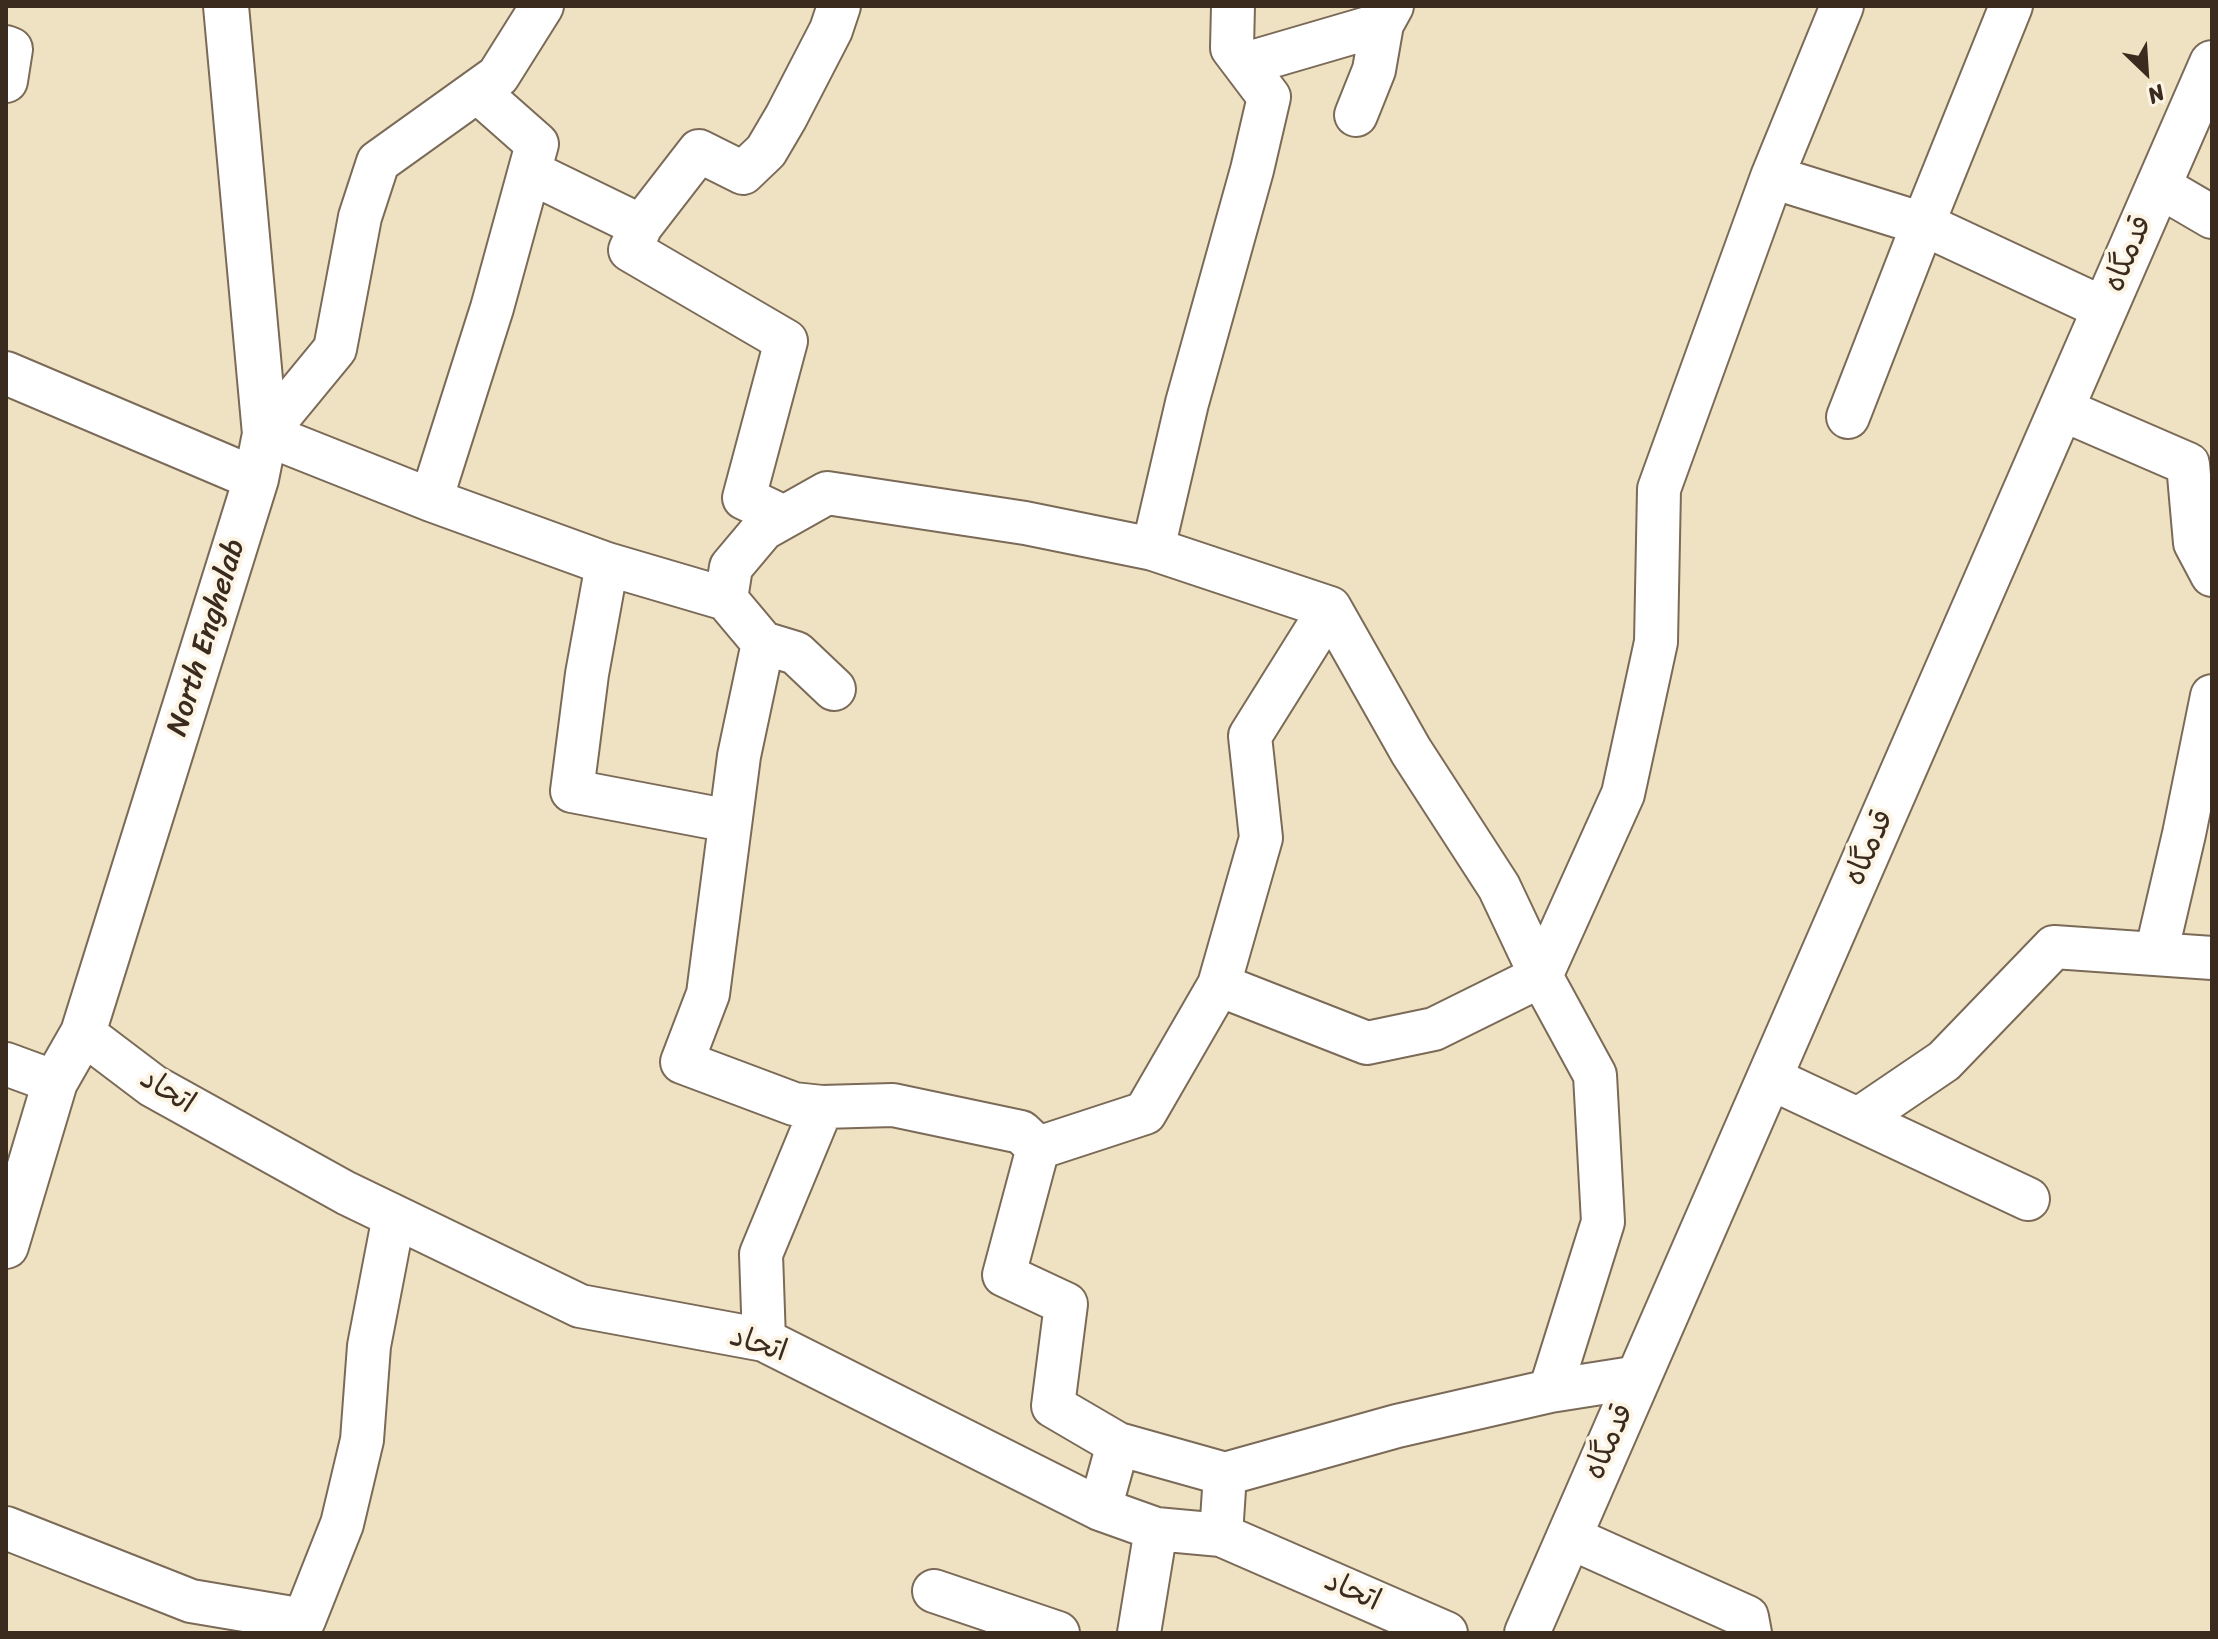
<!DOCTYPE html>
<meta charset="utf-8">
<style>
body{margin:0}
#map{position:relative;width:2218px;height:1639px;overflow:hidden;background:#efe2c2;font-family:Sriracha,sans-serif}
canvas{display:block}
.frame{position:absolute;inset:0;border:8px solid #3b2a1e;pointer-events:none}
.north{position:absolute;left:2106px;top:32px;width:80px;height:80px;-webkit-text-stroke:6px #fcf5e5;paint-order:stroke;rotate:155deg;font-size:22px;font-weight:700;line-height:32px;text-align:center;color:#3b2a1e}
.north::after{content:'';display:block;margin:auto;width:28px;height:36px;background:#3b2a1e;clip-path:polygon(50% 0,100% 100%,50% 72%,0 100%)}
</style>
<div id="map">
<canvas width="2218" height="1639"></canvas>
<div class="frame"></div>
<div class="north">N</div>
</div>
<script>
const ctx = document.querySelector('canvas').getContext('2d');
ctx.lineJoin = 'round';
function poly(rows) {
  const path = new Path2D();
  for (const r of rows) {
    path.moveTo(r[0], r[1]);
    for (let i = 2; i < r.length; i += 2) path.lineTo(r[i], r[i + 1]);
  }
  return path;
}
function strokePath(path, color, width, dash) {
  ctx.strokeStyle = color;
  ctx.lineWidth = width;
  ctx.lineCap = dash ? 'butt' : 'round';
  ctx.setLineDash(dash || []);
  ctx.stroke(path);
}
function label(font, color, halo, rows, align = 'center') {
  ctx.font = font + ' Sriracha,"Playpen Sans Arabic",sans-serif';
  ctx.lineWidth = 8;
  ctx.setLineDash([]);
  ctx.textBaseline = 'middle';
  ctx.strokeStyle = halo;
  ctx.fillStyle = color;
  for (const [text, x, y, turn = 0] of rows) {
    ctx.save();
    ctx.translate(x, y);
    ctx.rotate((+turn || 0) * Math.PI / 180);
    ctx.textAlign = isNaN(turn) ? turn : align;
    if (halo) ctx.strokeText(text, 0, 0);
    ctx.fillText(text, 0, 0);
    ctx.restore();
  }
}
const minor = poly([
 [542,6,498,76,378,162,360,217,335,349,265,434,431,500,607,564,726,599,731,567,763,529,827,493,1025,523,1153,549,1330,608,1411,751,1499,887,1541,976,1595,1075,1603,1222,1550,1391],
 [6,47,11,49,6,81],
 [1245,64,1382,24,1392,6],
 [1356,115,1374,70,1382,24],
 [530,172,641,226,630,250,786,341,744,498,784,517],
 [1772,177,1923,224,2105,309],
 [2159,186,2212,217],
 [641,226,699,151,743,173,766,151,786,117,831,30,839,6],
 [6,373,256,479],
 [2061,409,2188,464,2195,543,2212,575],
 [1848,417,1923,224,2011,6],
 [431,500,492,308,537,144,477,91],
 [1153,549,1187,403,1252,170,1269,97,1232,48,1233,6],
 [607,564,587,674,572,791,730,821],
 [726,599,763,643,739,756,708,994,682,1062,794,1104,822,1107,893,1105,1021,1132,1038,1148],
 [1330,608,1250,736,1261,838,1219,985,1367,1043,1434,1029,1541,976,1623,794,1656,642,1659,489,1772,177,1842,6],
 [763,643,796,653,834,689],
 [2156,954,2184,834,2212,696],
 [83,1033,153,1086,346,1193,580,1306,764,1340,1100,1509,1156,1529,1221,1535,1446,1633],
 [6,1064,55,1082],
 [1770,1078,2028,1199],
 [1860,1118,1944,1061,2054,947,2212,958],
 [764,1340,761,1254,822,1107],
 [1118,1444,1225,1474],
 [1100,1509,1118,1444,1053,1406,1066,1304,1004,1275,1038,1148,1145,1113,1219,985],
 [6,1528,191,1601,304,1620,342,1524,362,1440,369,1346,394,1216],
 [1221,1535,1225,1474,1397,1426,1550,1391,1639,1377],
 [1569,1537,1747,1617,1750,1633],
 [934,1591,1058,1633],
 [1139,1633,1156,1529]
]);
const secondary = poly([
 [6,1246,55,1082,83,1033,256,479,265,434,226,6],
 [1527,1633,2212,63]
]);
strokePath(minor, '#7a6a57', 46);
strokePath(secondary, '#7a6a57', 48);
strokePath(minor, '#fff', 42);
strokePath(secondary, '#fff', 44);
label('30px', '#3b2a1e', '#fcf5e5', [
 ["قدمگاه",2129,254,-67],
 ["North Enghelab",207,638,-73],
 ["قدمگاه",1870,848,-66],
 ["اتحاد",167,1092,32],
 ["اتحاد",758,1345,18],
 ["قدمگاه",1610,1442,-66],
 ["اتحاد",1352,1592,24]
]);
</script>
